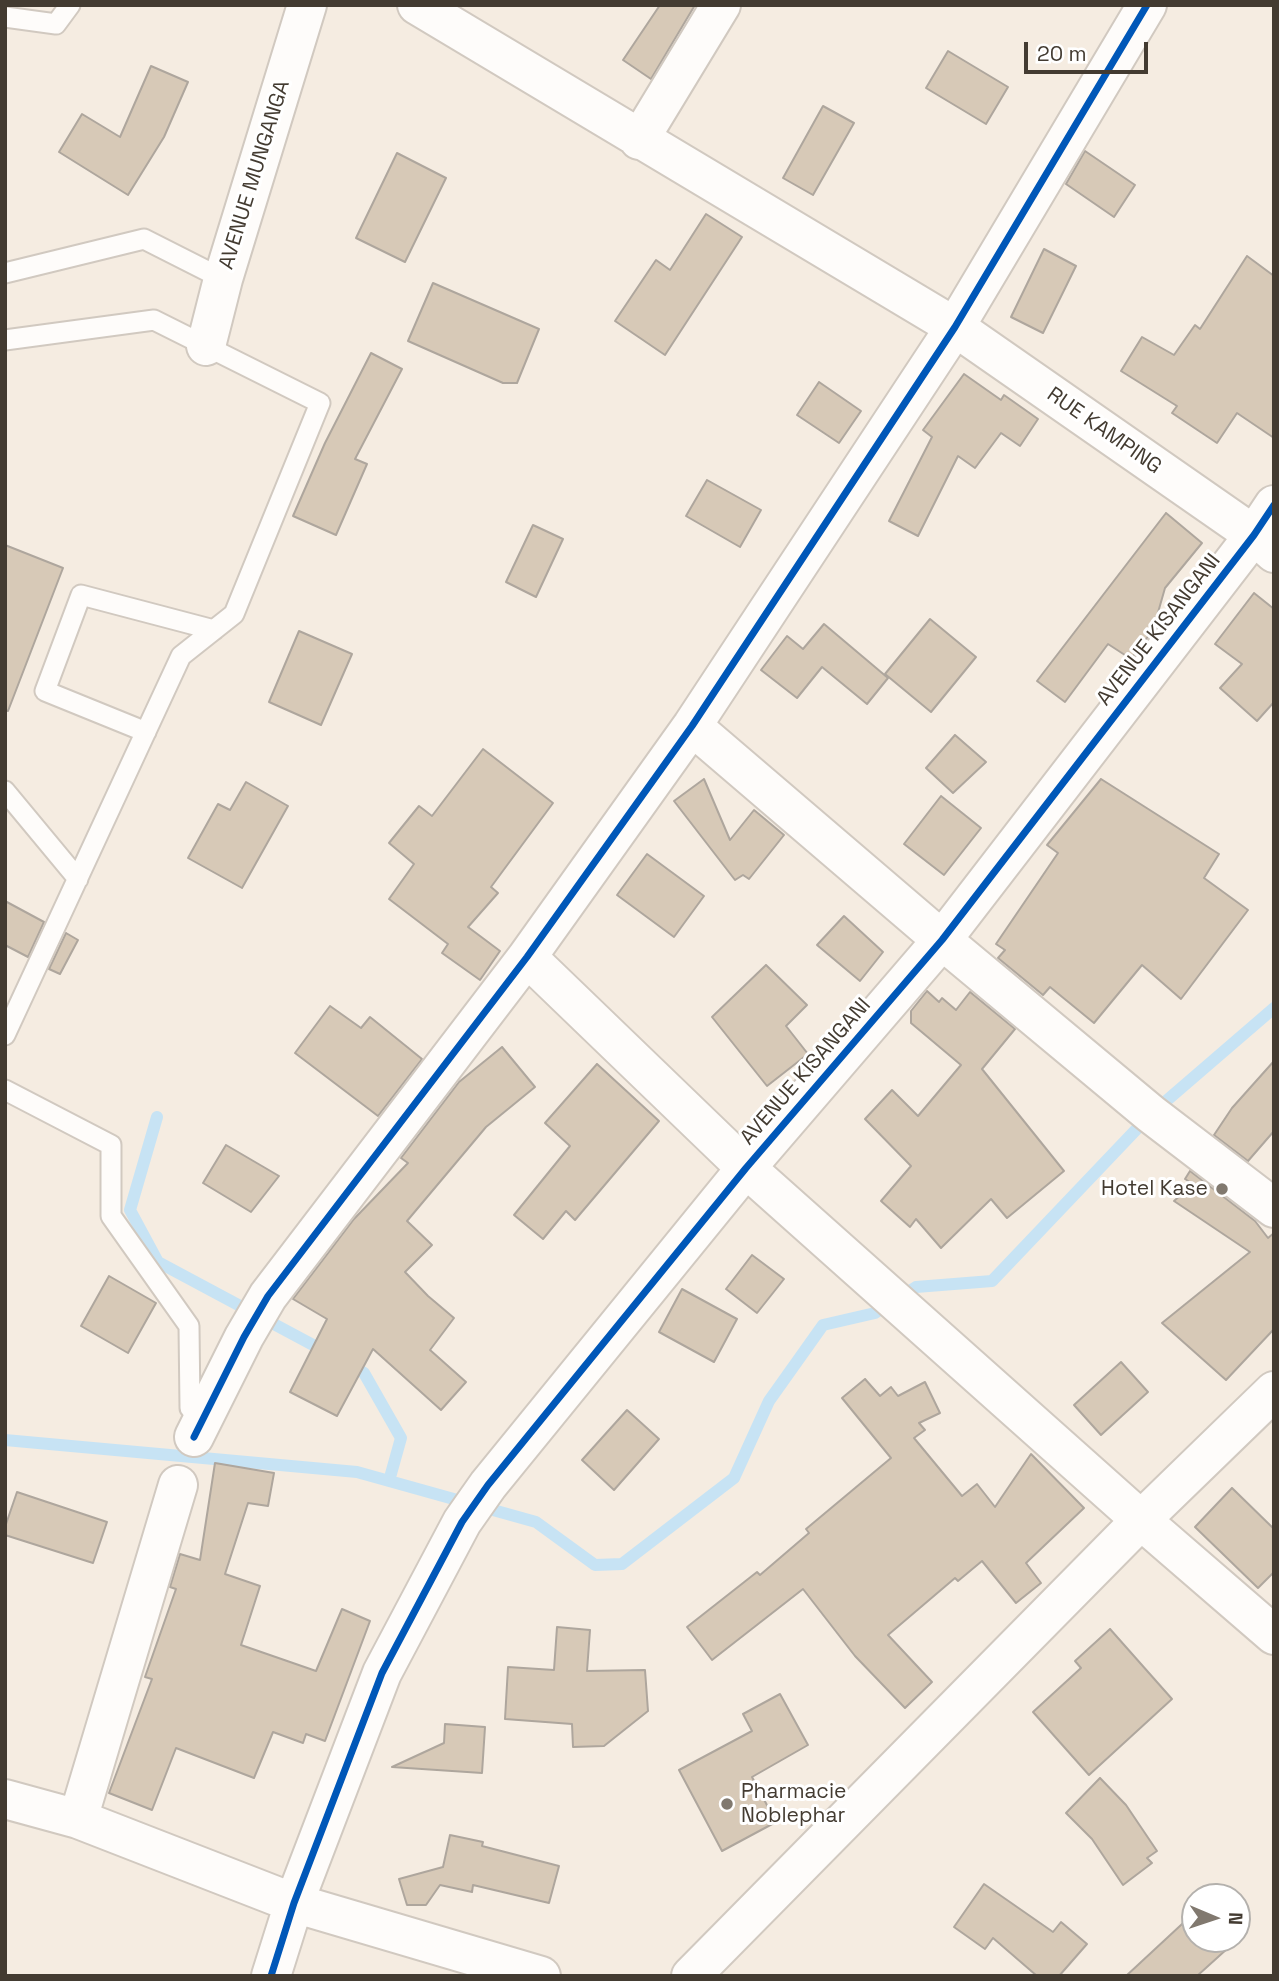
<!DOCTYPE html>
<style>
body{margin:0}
#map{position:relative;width:1279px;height:1981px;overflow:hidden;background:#f5ece1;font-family:"Space Grotesk",sans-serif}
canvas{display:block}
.frame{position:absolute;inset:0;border:7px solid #433b31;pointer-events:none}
.north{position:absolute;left:1181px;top:1883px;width:70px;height:70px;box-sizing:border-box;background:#fff;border:2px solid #b4b1ad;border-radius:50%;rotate:92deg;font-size:19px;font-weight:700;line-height:28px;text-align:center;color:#433b31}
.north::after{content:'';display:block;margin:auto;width:24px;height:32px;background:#81796f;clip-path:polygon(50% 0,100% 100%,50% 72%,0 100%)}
.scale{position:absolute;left:1024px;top:42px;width:124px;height:32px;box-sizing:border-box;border:4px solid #433b31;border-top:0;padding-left:9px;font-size:21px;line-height:24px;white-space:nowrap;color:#433b31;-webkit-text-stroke:5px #fff;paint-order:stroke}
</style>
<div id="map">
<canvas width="1279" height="1981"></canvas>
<div class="frame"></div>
<div class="north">N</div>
<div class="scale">20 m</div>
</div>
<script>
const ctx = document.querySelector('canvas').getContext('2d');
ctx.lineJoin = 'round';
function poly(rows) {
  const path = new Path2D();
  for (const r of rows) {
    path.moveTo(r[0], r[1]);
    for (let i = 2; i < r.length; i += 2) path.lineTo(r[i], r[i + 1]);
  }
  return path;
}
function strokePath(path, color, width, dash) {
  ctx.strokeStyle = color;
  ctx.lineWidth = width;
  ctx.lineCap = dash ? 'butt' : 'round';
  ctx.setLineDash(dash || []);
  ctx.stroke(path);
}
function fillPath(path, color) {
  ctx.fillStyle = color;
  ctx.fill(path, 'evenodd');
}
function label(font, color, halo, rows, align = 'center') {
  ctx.font = font + ' "Space Grotesk",sans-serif';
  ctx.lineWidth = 6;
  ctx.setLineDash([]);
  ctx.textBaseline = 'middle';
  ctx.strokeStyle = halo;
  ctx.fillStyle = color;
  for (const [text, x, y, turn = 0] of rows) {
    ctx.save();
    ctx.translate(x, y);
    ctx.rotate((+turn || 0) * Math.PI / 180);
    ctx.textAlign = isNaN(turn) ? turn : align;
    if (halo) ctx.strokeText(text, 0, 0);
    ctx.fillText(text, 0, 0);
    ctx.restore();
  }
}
strokePath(poly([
 [157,1117,130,1210,158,1262,328,1353],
 [348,1364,364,1373,401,1438,389,1481],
 [5,1440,357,1472,536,1522,595,1565,622,1564,734,1478,769,1401,823,1325,875,1313,916,1287,992,1281,1151,1114,1274,1008]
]), '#c7e3f4', 12);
const building = poly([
 [660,5,695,5,651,79,623,60,660,5],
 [948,51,1008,87,986,124,926,88,948,51],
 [151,66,188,82,164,137,128,195,59,152,82,114,120,137,151,66],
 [823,106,854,123,813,195,783,178,823,106],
 [1085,151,1135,185,1114,217,1066,184,1085,151],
 [397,153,446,178,405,262,356,238,397,153],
 [706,214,742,237,665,355,615,321,656,260,670,270,706,214],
 [1044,249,1076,266,1043,333,1011,317,1044,249],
 [1247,256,1274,276,1274,438,1237,413,1217,443,1172,413,1177,406,1121,371,1142,337,1174,355,1195,325,1200,329,1247,256],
 [433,283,539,329,517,383,503,383,408,341,433,283],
 [371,353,402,369,355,459,367,464,336,535,293,516,325,443,371,353],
 [964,374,1001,400,1004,395,1038,419,1020,446,1001,433,975,468,958,456,918,536,889,521,932,437,923,430,964,374],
 [819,382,861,411,839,443,797,415,819,382],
 [707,480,761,510,740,547,686,516,707,480],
 [1166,513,1202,543,1165,588,1153,630,1131,659,1108,644,1065,702,1037,681,1166,513],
 [533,525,563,539,536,597,506,582,533,525],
 [5,545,63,568,8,711,5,710,5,545],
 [1254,593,1274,609,1274,702,1257,721,1220,688,1242,664,1215,644,1254,593],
 [930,619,976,657,931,712,885,674,930,619],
 [824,624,888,678,867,704,822,667,797,698,761,670,787,636,803,649,824,624],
 [299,631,352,654,321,725,269,702,299,631],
 [955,735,986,762,953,793,926,768,955,735],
 [483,749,553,803,491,887,498,893,468,927,500,951,480,980,442,953,448,944,389,899,414,864,389,843,419,806,432,816,483,749],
 [704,779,730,840,754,810,784,835,749,879,743,875,735,880,674,801,704,779],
 [1101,779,1219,854,1204,878,1248,910,1181,999,1142,965,1094,1023,1050,987,1043,995,998,958,1005,950,996,944,1058,853,1047,845,1101,779],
 [246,782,288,806,242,888,188,858,218,804,230,810,246,782],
 [941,796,981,828,944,875,904,844,941,796],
 [647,854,704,896,674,937,617,895,647,854],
 [5,901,44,922,28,957,5,945,5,901],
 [844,916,883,952,860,981,817,945,844,916],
 [66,933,78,940,60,974,49,969,66,933],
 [766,965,807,1005,786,1026,808,1054,767,1086,712,1017,766,965],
 [927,991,939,1002,942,998,956,1010,970,992,1015,1029,982,1069,1064,1171,1007,1218,991,1199,941,1248,916,1219,910,1227,881,1201,911,1166,865,1119,892,1090,918,1116,961,1065,911,1023,911,1011,927,991],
 [330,1006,361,1028,370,1017,422,1059,378,1116,295,1053,330,1006],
 [502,1047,535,1087,486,1127,407,1221,432,1245,405,1272,428,1296,454,1318,430,1350,466,1382,441,1410,373,1349,337,1416,290,1392,327,1319,293,1299,354,1219,408,1163,401,1158,459,1082,502,1047],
 [1274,1061,1274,1131,1248,1161,1214,1135,1232,1108,1274,1061],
 [597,1064,659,1121,575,1220,566,1211,543,1239,514,1215,570,1146,545,1123,597,1064],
 [226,1145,279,1176,251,1212,203,1183,226,1145],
 [1190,1171,1255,1221,1268,1238,1274,1233,1274,1329,1226,1380,1162,1323,1250,1252,1174,1201,1193,1184,1185,1179,1190,1171],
 [752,1255,784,1279,757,1313,726,1289,752,1255],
 [109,1276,156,1303,128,1353,81,1326,109,1276],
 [682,1289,737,1319,714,1362,659,1332,682,1289],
 [1121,1362,1148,1392,1101,1435,1074,1405,1121,1362],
 [865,1379,880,1396,891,1387,898,1396,925,1382,940,1413,919,1423,925,1430,914,1438,962,1496,977,1484,995,1507,1031,1454,1084,1508,1026,1563,1041,1583,1016,1603,982,1561,958,1581,955,1578,888,1635,932,1682,905,1708,855,1656,803,1589,712,1660,687,1627,757,1572,760,1575,809,1533,806,1529,891,1458,842,1398,865,1379],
 [627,1410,659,1439,614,1490,582,1460,627,1410],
 [215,1463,274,1473,268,1506,248,1503,225,1574,260,1586,241,1645,316,1671,342,1609,370,1621,325,1741,306,1734,303,1743,273,1732,254,1778,176,1748,152,1810,109,1793,152,1679,145,1677,176,1589,170,1587,180,1554,200,1560,215,1463],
 [1232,1488,1274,1529,1274,1572,1258,1588,1195,1527,1232,1488],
 [17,1492,107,1522,93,1563,5,1535,5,1527,17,1492],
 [557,1627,590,1630,587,1671,645,1670,648,1711,604,1746,573,1747,572,1724,505,1719,508,1667,554,1670,557,1627],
 [1110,1629,1172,1699,1089,1775,1033,1712,1081,1668,1075,1661,1110,1629],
 [780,1694,808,1745,752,1777,776,1822,722,1851,679,1770,752,1731,743,1714,780,1694],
 [445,1724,485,1727,482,1773,392,1767,444,1743,445,1724],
 [1100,1778,1126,1805,1157,1851,1147,1858,1152,1863,1123,1885,1092,1839,1066,1813,1100,1778],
 [450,1835,483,1842,482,1846,559,1866,549,1903,473,1885,472,1892,440,1885,426,1905,407,1905,399,1879,443,1867,450,1835],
 [984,1884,1053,1932,1061,1922,1087,1944,1059,1976,1037,1976,993,1938,985,1949,954,1927,984,1884],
 [1195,1912,1195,1939,1238,1939,1197,1976,1126,1976,1195,1912]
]);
fillPath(building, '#d7c9b7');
strokePath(building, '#aea69d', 2);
const lane = poly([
 [5,17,56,24,70,5],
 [5,273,144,239,223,279],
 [5,340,154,320,320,403,234,614,181,656,5,1035],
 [146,732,45,691,81,595,214,630],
 [5,791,78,879],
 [5,1090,111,1145,111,1216,189,1326,190,1408,203,1420]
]);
const street = poly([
 [417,5,955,327,1254,535,1274,553],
 [639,140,721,5],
 [206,346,223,279,307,5],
 [692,726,942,940,1151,1114,1274,1208],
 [527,957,746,1168,1141,1520,1274,1635],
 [194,1437,244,1337,268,1296,527,957,692,726,955,327,1147,5],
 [5,1799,78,1819,294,1903,541,1976],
 [78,1819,178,1485],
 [271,1976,294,1903,382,1673,462,1522,488,1485,746,1168,942,940,1254,535,1274,505],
 [691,1976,1141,1520,1274,1391]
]);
strokePath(lane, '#d1c9c0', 23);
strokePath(street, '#d1c9c0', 42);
strokePath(lane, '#fefcfa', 19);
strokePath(street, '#fefcfa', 38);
strokePath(poly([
 [194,1437,244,1337,268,1296,527,957,692,726,955,327,1147,5],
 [271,1976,294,1903,382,1673,462,1522,488,1485,746,1168,942,940,1254,535,1274,505]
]), '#0057b8', 7);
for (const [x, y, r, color] of [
 [1222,1189,7,"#81796f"],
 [727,1804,7,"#81796f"]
]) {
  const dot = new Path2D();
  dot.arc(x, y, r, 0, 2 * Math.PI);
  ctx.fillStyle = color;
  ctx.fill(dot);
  strokePath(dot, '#fff', 2.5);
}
label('21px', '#433b31', '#fff', [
 ["AVENUE MUNGANGA",255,175,-73],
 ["RUE KAMPING",1104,431,35],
 ["AVENUE KISANGANI",1159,630,-52],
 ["AVENUE KISANGANI",806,1072,-49]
]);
label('21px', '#433b31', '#fff', [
 ["Hotel Kase",1208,1189],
 ["Pharmacie",741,1792,"left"],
 ["Noblephar",741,1816,"left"]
], 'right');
</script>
